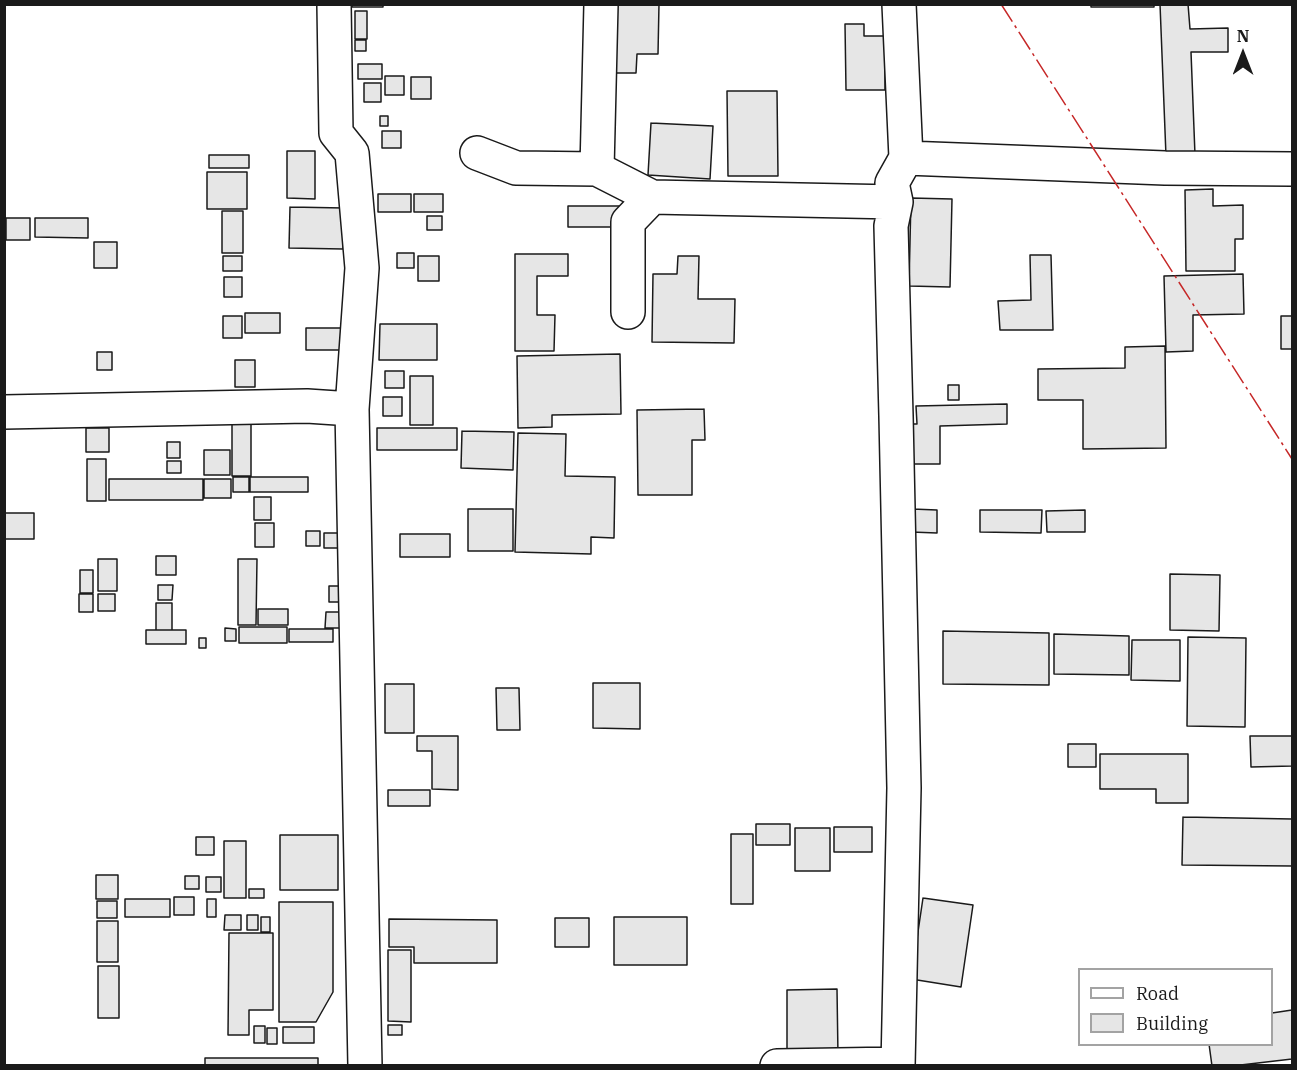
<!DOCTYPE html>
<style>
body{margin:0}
#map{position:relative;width:1297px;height:1070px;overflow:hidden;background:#fff;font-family:"IBM Plex Serif",serif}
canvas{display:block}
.frame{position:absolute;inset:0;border:6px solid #1a1a1a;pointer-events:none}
.legend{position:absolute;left:1078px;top:968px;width:195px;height:78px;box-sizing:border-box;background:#fff;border:2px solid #a3a3a3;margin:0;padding:8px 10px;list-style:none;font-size:18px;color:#1a1a1a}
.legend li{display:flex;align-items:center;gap:12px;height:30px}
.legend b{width:30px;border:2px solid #a3a3a3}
.north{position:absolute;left:1213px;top:24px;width:60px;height:60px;-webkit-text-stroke:4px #fff;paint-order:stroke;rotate:0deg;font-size:16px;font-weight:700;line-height:24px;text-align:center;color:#1a1a1a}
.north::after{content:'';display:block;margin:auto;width:21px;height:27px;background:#1a1a1a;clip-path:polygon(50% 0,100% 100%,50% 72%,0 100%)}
</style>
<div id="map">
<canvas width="1297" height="1070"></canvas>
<div class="frame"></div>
<ul class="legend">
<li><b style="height:8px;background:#fff"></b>Road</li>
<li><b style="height:16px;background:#e6e6e6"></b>Building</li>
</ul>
<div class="north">N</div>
</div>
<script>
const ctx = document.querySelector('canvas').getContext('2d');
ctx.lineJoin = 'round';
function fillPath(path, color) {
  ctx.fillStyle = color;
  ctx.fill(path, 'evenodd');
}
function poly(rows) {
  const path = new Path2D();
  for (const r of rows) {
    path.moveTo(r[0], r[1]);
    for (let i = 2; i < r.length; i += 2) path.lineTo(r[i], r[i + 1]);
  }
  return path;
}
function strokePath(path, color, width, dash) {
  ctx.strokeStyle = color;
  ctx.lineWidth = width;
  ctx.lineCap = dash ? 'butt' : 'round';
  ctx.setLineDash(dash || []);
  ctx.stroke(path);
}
const building = poly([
 [352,4,383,4,383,7,352,7,352,4],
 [606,4,659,4,658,54,637,54,636,73,606,73,606,4],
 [1091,4,1154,4,1154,7,1091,7,1091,4],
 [1160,4,1188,4,1190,29,1228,28,1228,52,1191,52,1195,155,1166,156,1160,4],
 [355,11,367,11,367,39,355,39,355,11],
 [845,24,864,24,864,36,885,36,885,90,846,90,845,24],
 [355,40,366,40,366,51,355,51,355,40],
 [358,64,382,64,382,79,358,79,358,64],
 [385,76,404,76,404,95,385,95,385,76],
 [411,77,431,77,431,99,411,99,411,77],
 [364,83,381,83,381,102,364,102,364,83],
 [727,91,777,91,778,176,728,176,727,91],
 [380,116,388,116,388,126,380,126,380,116],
 [651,123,713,126,710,179,648,175,651,123],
 [382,131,401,131,401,148,382,148,382,131],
 [287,151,315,151,315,199,287,198,287,151],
 [209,155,249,155,249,168,209,168,209,155],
 [207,172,247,172,247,209,207,209,207,172],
 [1213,189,1213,206,1243,205,1243,239,1235,239,1235,271,1186,271,1185,190,1213,189],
 [378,194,411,194,411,212,378,212,378,194],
 [414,194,443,194,443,212,414,212,414,194],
 [911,198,952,199,950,287,909,286,911,198],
 [568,206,620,206,620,227,568,227,568,206],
 [290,207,344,208,343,249,289,248,290,207],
 [222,211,243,211,243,253,222,253,222,211],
 [427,216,442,216,442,230,427,230,427,216],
 [6,218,30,218,30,240,6,240,6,218],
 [35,218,88,218,88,238,35,237,35,218],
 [94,242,117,242,117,268,94,268,94,242],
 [397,253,414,253,414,268,397,268,397,253],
 [515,254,568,254,568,276,537,276,537,315,555,315,554,351,515,351,515,254],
 [1030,255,1051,255,1053,330,1000,330,998,301,1031,300,1030,255],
 [223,256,242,256,242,271,223,271,223,256],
 [418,256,439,256,439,281,418,281,418,256],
 [678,256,699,256,698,299,735,299,734,343,652,342,653,274,677,274,678,256],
 [1243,274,1244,314,1193,315,1193,351,1166,352,1164,276,1243,274],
 [224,277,242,277,242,297,224,297,224,277],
 [245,313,280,313,280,333,245,333,245,313],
 [223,316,242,316,242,338,223,338,223,316],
 [1281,316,1292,316,1292,349,1281,349,1281,316],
 [380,324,437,324,437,360,379,360,380,324],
 [306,328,355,328,355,350,306,350,306,328],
 [1165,346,1166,448,1083,449,1083,400,1038,400,1038,369,1125,368,1125,347,1165,346],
 [97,352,112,352,112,370,97,370,97,352],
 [620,354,621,414,552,415,552,427,518,428,517,356,620,354],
 [235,360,255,360,255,387,235,387,235,360],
 [385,371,404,371,404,388,385,388,385,371],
 [410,376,433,376,433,425,410,425,410,376],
 [948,385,959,385,959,400,948,400,948,385],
 [383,397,402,397,402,416,383,416,383,397],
 [1007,404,1007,424,940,426,940,464,912,464,911,424,917,424,916,406,1007,404],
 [704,409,705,440,692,440,692,495,638,495,637,410,704,409],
 [232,423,251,423,251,476,232,476,232,423],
 [86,428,109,428,109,452,86,452,86,428],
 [377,428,457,428,457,450,377,450,377,428],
 [462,431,514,432,513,470,461,468,462,431],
 [518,433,566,434,565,476,615,477,614,538,591,537,591,554,515,552,518,433],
 [167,442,180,442,180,458,167,458,167,442],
 [204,450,230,450,230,475,204,475,204,450],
 [87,459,106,459,106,501,87,501,87,459],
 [167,461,181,461,181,473,167,473,167,461],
 [233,477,249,477,249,492,233,492,233,477],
 [250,477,308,477,308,492,250,492,250,477],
 [109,479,203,479,203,500,109,500,109,479],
 [204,479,231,479,231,498,204,498,204,479],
 [254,497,271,497,271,520,254,520,254,497],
 [468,509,513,509,513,551,468,551,468,509],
 [912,509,937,510,937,533,911,532,912,509],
 [980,510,1042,510,1041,533,980,532,980,510],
 [1085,510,1085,532,1047,532,1046,511,1085,510],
 [4,513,34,513,34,539,4,539,4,513],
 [255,523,274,523,274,547,255,547,255,523],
 [306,531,320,531,320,546,306,546,306,531],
 [324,533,340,533,340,548,324,548,324,533],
 [400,534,450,534,450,557,400,557,400,534],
 [156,556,176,556,176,575,156,575,156,556],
 [98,559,117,559,117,591,98,591,98,559],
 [238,559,257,559,256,625,238,625,238,559],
 [80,570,93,570,93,593,80,593,80,570],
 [1170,574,1220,575,1219,631,1170,630,1170,574],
 [158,585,173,585,172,600,158,600,158,585],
 [329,586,342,586,342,602,329,602,329,586],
 [79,594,93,594,93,612,79,612,79,594],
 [98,594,115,594,115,611,98,611,98,594],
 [156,603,172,603,172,630,156,630,156,603],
 [258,609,288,609,288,625,258,625,258,609],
 [326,612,340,612,340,628,325,628,326,612],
 [239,627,287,627,287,643,239,643,239,627],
 [225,628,236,629,236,641,225,641,225,628],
 [289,629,333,629,333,642,289,642,289,629],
 [146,630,186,630,186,644,146,644,146,630],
 [943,631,1049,633,1049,685,943,684,943,631],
 [1054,634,1129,636,1129,675,1054,674,1054,634],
 [1188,637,1246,638,1245,727,1187,726,1188,637],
 [199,638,206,638,206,648,199,648,199,638],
 [1132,640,1180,640,1180,681,1131,680,1132,640],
 [593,683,640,683,640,729,593,728,593,683],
 [385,684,414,684,414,733,385,733,385,684],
 [496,688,519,688,520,730,497,730,496,688],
 [417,736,458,736,458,790,432,789,432,751,417,751,417,736],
 [1250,736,1292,736,1292,766,1251,767,1250,736],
 [1068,744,1096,744,1096,767,1068,767,1068,744],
 [1100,754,1188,754,1188,803,1156,803,1156,789,1100,789,1100,754],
 [388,790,430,790,430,806,388,806,388,790],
 [1183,817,1292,819,1292,866,1182,865,1183,817],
 [756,824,790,824,790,845,756,845,756,824],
 [834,827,872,827,872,852,834,852,834,827],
 [795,828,830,828,830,871,795,871,795,828],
 [731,834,753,834,753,904,731,904,731,834],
 [280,835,338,835,338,890,280,890,280,835],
 [196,837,214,837,214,855,196,855,196,837],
 [224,841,246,841,246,898,224,898,224,841],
 [96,875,118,875,118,899,96,899,96,875],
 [185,876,199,876,199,889,185,889,185,876],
 [206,877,221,877,221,892,206,892,206,877],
 [249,889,264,889,264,898,249,898,249,889],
 [174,897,194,897,194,915,174,915,174,897],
 [923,898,973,905,961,987,911,979,923,898],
 [125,899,170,899,170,917,125,917,125,899],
 [207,899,216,899,216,917,207,917,207,899],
 [97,901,117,901,117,918,97,918,97,901],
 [279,902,333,902,333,992,316,1022,279,1022,279,902],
 [225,915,241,915,241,930,224,930,225,915],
 [247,915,258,915,258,930,247,930,247,915],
 [261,917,270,917,270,932,261,932,261,917],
 [614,917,687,917,687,965,614,965,614,917],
 [555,918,589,918,589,947,555,947,555,918],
 [389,919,497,920,497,963,414,963,414,947,389,947,389,919],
 [97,921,118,921,118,962,97,962,97,921],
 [229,933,273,933,273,1010,249,1010,249,1035,228,1035,229,933],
 [388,950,411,950,411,1022,388,1021,388,950],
 [98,966,119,966,119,1018,98,1018,98,966],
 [837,989,838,1056,787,1057,787,990,837,989],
 [1292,1010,1292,1059,1232,1066,1212,1066,1209,1044,1272,1044,1272,1013,1292,1010],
 [388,1025,402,1025,402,1035,388,1035,388,1025],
 [254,1026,265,1026,265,1043,254,1043,254,1026],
 [283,1027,314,1027,314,1043,283,1043,283,1027],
 [267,1028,277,1028,277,1044,267,1044,267,1028],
 [205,1058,318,1058,318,1066,205,1066,205,1058]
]);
fillPath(building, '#e6e6e6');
strokePath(building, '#1a1a1a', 1.5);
const minor = poly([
 [334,4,336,133,352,153,362,268,352,409,365,1066],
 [601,4,597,169,652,197,896,202],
 [899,4,906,158,1165,168,1292,169],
 [477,153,516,168,597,169],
 [628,312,628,222,652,197],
 [4,412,307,406,352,409],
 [777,1066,898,1064],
 [898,1066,904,788,896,416,891,226,896,202,892,183,906,158]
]);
strokePath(minor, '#1a1a1a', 36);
strokePath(minor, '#fff', 33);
strokePath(poly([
 [1001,4,1292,459]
]), '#c62828', 1.5, [21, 4.5, 3, 4.5]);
</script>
